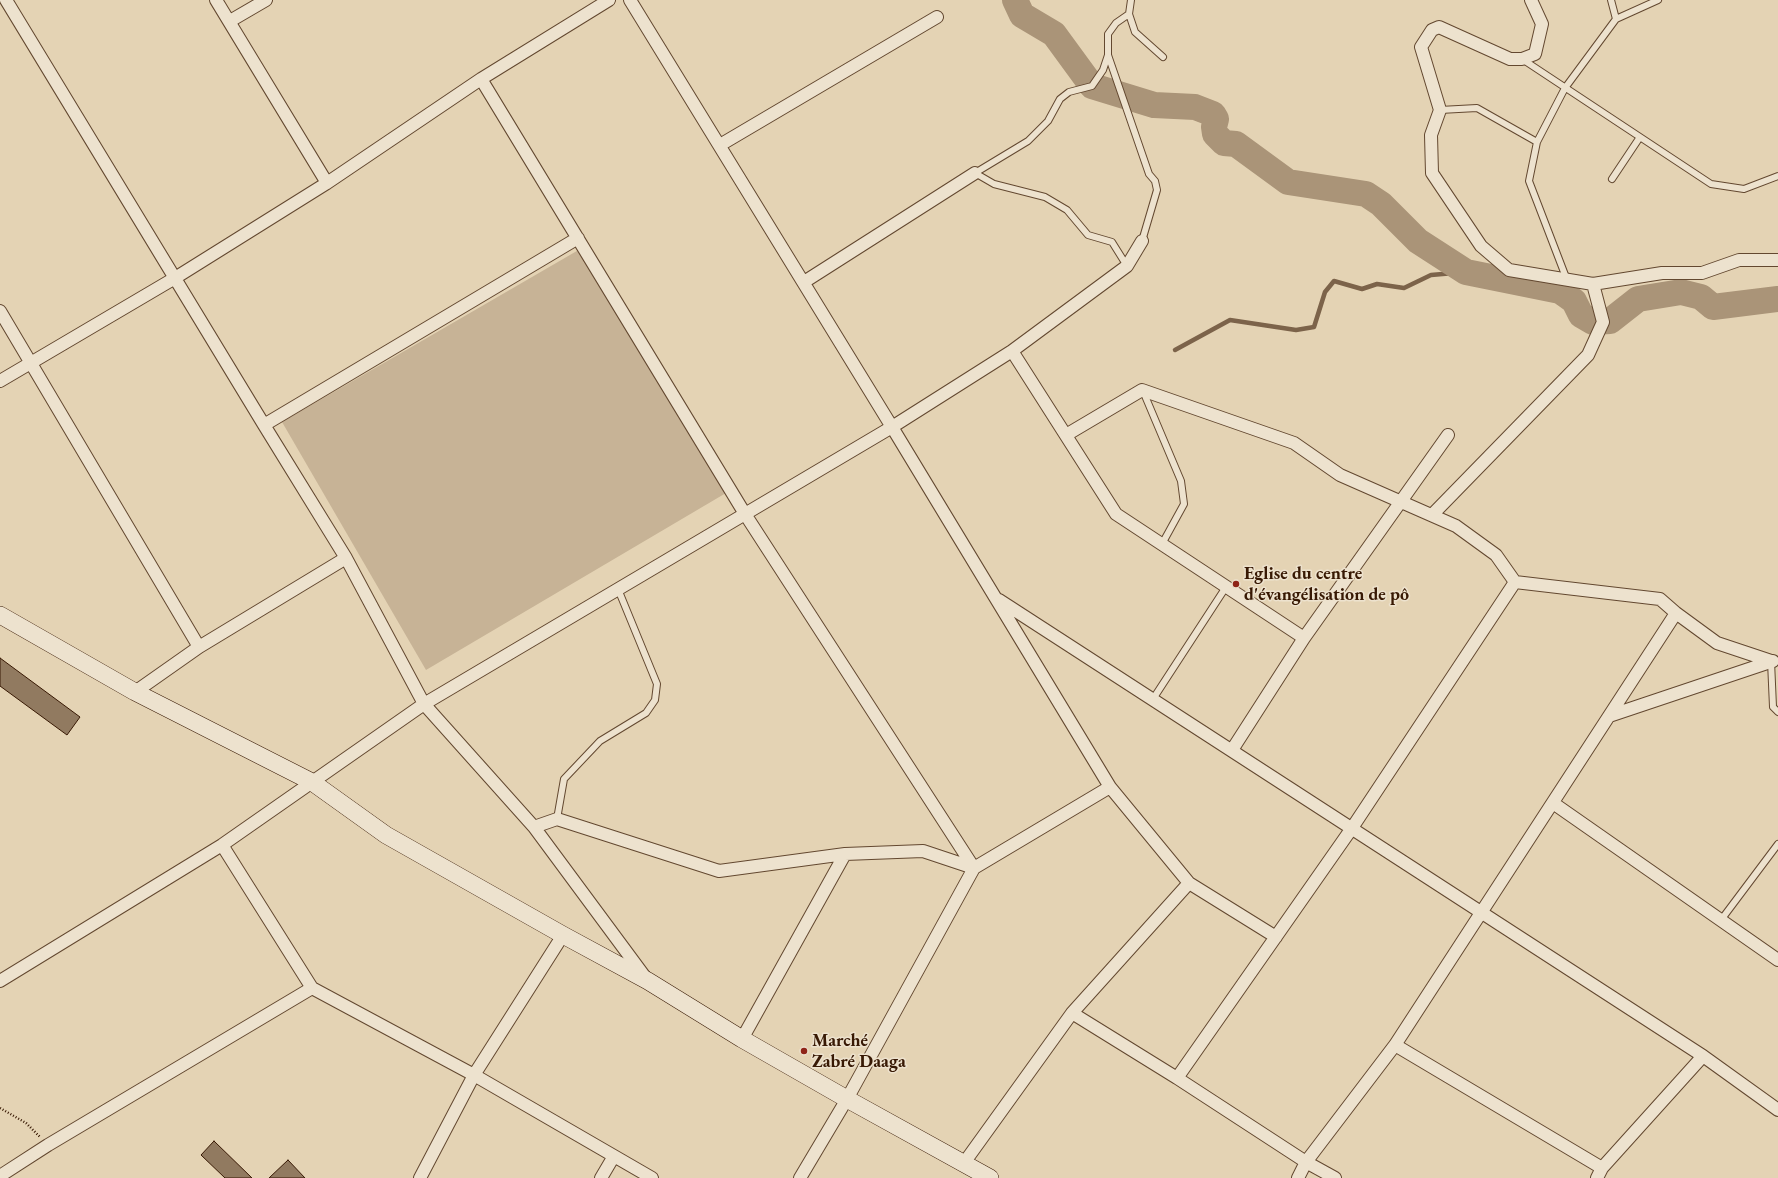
<!DOCTYPE html>
<meta charset="utf-8">
<style>
body{margin:0}
canvas{display:block;background:#e4d3b4}
</style>
<canvas width="1778" height="1178"></canvas>
<script>
const ctx = document.querySelector('canvas').getContext('2d');
ctx.lineJoin = 'round';
function fillPath(path, color) {
  ctx.fillStyle = color;
  ctx.fill(path, 'evenodd');
}
function poly(rows) {
  const path = new Path2D();
  for (const r of rows) {
    path.moveTo(r[0], r[1]);
    for (let i = 2; i < r.length; i += 2) path.lineTo(r[i], r[i + 1]);
  }
  return path;
}
function strokePath(path, color, width, dash) {
  ctx.strokeStyle = color;
  ctx.lineWidth = width;
  ctx.lineCap = dash ? 'butt' : 'round';
  ctx.setLineDash(dash || []);
  ctx.stroke(path);
}
function label(font, color, halo, rows, align = 'center') {
  ctx.font = font + ' "EB Garamond",serif';
  ctx.lineWidth = 3;
  ctx.setLineDash([]);
  ctx.textBaseline = 'middle';
  ctx.strokeStyle = halo;
  ctx.fillStyle = color;
  for (const [text, x, y, turn = 0] of rows) {
    ctx.save();
    ctx.translate(x, y);
    ctx.rotate((+turn || 0) * Math.PI / 180);
    ctx.textAlign = isNaN(turn) ? turn : align;
    if (halo) ctx.strokeText(text, 0, 0);
    ctx.fillText(text, 0, 0);
    ctx.restore();
  }
}
fillPath(poly([
 [582,248,726,493,426,670,282,422]
]), '#c7b396');
strokePath(poly([
 [1175,350,1230,320,1296,330,1314,327,1325,292,1334,281,1362,289,1377,284,1404,288,1431,275,1466,272]
]), '#7c634a', 4.5);
strokePath(poly([
 [1015,0,1022,15,1054,34,1092,86,1154,105,1195,107,1213,114,1216,119,1214,127,1215,134,1224,143,1236,144,1288,182,1366,194,1381,204,1418,241,1466,272,1560,291,1574,301,1581,315,1593,322,1610,321,1638,299,1681,292,1701,297,1713,307,1778,299]
]), '#aa9478', 26);
const building = poly([
 [0,658,80,717,67,735,0,686,0,658],
 [214,1141,252,1178,225,1178,201,1155,214,1141],
 [288,1160,305,1178,269,1178,288,1160]
]);
fillPath(building, '#917a60');
strokePath(building, '#381904', 1);
const service = poly([
 [1131,0,1129,14,1135,32,1163,57],
 [1611,0,1616,19],
 [1129,14,1116,23,1108,34,1108,55,1149,174,1155,181,1157,190,1142,241],
 [1108,55,1103,70,1092,86,1069,92,1060,99,1048,121,1028,141,975,173,994,184,1045,197,1067,210,1088,235,1112,242,1127,266],
 [1522,59,1711,184,1744,189,1778,176],
 [1440,110,1477,108,1537,142],
 [1612,179,1640,137],
 [1567,280,1529,181,1537,142,1565,88,1616,19,1658,0],
 [1143,391,1181,481,1184,504,1162,544],
 [1771,661,1773,707,1778,712],
 [1153,699,1226,587],
 [557,819,564,779,600,741,646,713,655,700,657,684,618,589],
 [1721,920,1778,844]
]);
const minor = poly([
 [6,0,264,425,346,558,424,704,534,827,645,977],
 [216,0,327,183],
 [1531,0,1542,24,1535,54,1522,59,1510,59,1439,27,1432,30,1421,47,1440,110,1431,135,1432,173,1481,246,1509,270,1593,284,1662,273,1702,273,1739,260,1778,260],
 [230,21,266,0],
 [481,79,745,514,974,868],
 [720,145,937,17],
 [804,282,975,173],
 [0,311,199,647],
 [1012,351,1116,514,1304,638],
 [0,381,175,278,327,183,481,79,609,0],
 [264,425,578,238],
 [1066,435,1142,390,1294,443,1340,475,1456,526,1496,555,1515,582,1660,599,1676,613,1717,643,1771,661],
 [1432,515,1588,355,1603,322,1593,284],
 [999,600,1703,1056,1778,1110],
 [135,692,199,647,346,558],
 [1609,716,1773,661],
 [1232,750,1304,638,1448,435],
 [1553,803,1778,960],
 [534,827,557,819,719,871,845,854,923,851,974,868],
 [1189,883,1276,937],
 [0,981,222,845,424,704,892,427,630,0],
 [312,988,474,1075,652,1178],
 [1072,1013,1177,1078,1306,1162,1335,1178],
 [742,1039,845,854],
 [1395,1045,1602,1168],
 [1177,1078,1352,828,1515,582],
 [964,1163,1072,1013,1189,883,1110,787,892,427,1012,351,1127,266,1142,241],
 [0,1176,48,1145,312,988,222,845],
 [420,1178,474,1075,563,935],
 [601,1178,614,1156],
 [800,1178,847,1099,974,868,1110,787],
 [1298,1178,1306,1162,1395,1045,1676,613],
 [1597,1178,1602,1168,1703,1056]
]);
const secondary = poly([
 [0,615,135,692,312,782,386,835,563,935,648,981,742,1039,847,1099,990,1178]
]);
strokePath(service, '#634830', 8);
strokePath(minor, '#634830', 14);
strokePath(secondary, '#381904', 18);
strokePath(poly([
 [0,1108,26,1123,40,1137]
]), '#381904', 2.5, [1, 2]);
strokePath(service, '#ede2ce', 6);
strokePath(minor, '#ede2ce', 12);
strokePath(secondary, '#ede2ce', 17);
for (const [x, y, r, color] of [
 [1236,584,4,"#8f2418"],
 [804,1051,4,"#8f2418"]
]) {
  const dot = new Path2D();
  dot.arc(x, y, r, 0, 2 * Math.PI);
  ctx.fillStyle = color;
  ctx.fill(dot);
  strokePath(dot, '#ede2ce', 1.5);
}
label('bold 18px', '#381904', '#ede2ce', [
 ["Eglise du centre",1244,574],
 ["d'évangélisation de pô",1244,595],
 ["Marché",812,1041],
 ["Zabré Daaga",812,1062]
], 'left');
</script>
